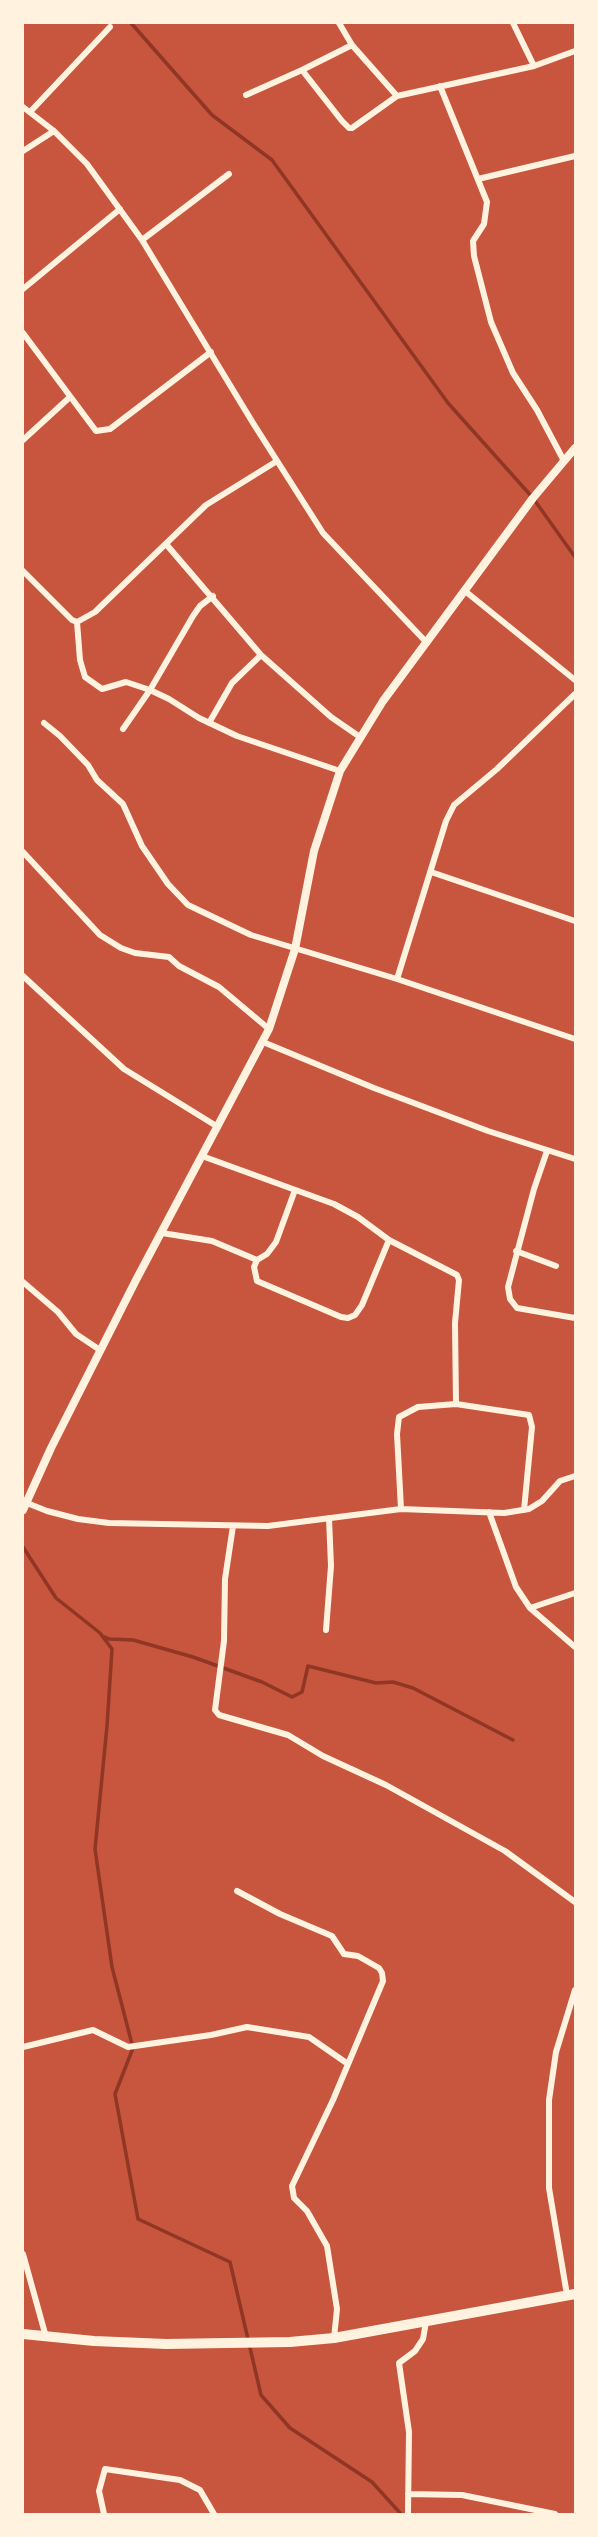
<!DOCTYPE html>
<style>
body{margin:0}
#map{position:relative;width:598px;height:2537px;overflow:hidden;background:#c8553d;font-family:"Space Grotesk",sans-serif}
canvas{display:block}
.frame{position:absolute;inset:0;border:24px solid #fff3e0;pointer-events:none}
</style>
<div id="map">
<canvas width="598" height="2537"></canvas>
<div class="frame"></div>
</div>
<script>
const ctx = document.querySelector('canvas').getContext('2d');
ctx.lineJoin = 'round';
function poly(rows) {
  const path = new Path2D();
  for (const r of rows) {
    path.moveTo(r[0], r[1]);
    for (let i = 2; i < r.length; i += 2) path.lineTo(r[i], r[i + 1]);
  }
  return path;
}
function strokePath(path, color, width, dash) {
  ctx.strokeStyle = color;
  ctx.lineWidth = width;
  ctx.lineCap = dash ? 'butt' : 'round';
  ctx.setLineDash(dash || []);
  ctx.stroke(path);
}
strokePath(poly([
 [131,23,212,115,272,160,448,403,533,498,575,557],
 [23,1547,56,1598,100,1633,112,1649,107,1726,95,1849,112,1967,133,2048,115,2094,138,2219,230,2262,261,2395,290,2428,372,2482,401,2514],
 [105,1637,109,1639,133,1640,193,1657,262,1682,292,1697,302,1692,308,1666,376,1683,393,1682,413,1688,513,1740]
]), '#8f3625', 3.5);
strokePath(poly([
 [339,23,352,45,397,96],
 [513,23,534,66],
 [302,70,342,121,349,128,352,128,397,96,534,66,575,51],
 [440,86,487,202,484,224,473,241,474,256,491,322,513,373,537,410,564,461],
 [246,95,302,70,352,45],
 [23,107,54,131,87,164,142,240,253,423,323,533,427,643],
 [30,112,110,27],
 [23,151,54,131],
 [478,179,575,156],
 [142,240,229,174],
 [23,289,120,209],
 [23,333,96,431,110,429,211,352],
 [23,440,70,397],
 [166,544,261,655,331,717,360,737],
 [23,571,72,620,77,622],
 [465,591,575,680],
 [77,622,80,660,85,677,102,689,126,682,150,690,169,699,199,718,237,736,340,771],
 [77,622,95,612,206,505,277,461],
 [44,723,60,736,88,765,97,780,123,804,142,846,168,884,188,905,251,935,397,979,575,1039],
 [209,723,232,683,261,655],
 [123,729,150,690,193,616,200,606,213,596],
 [23,852,100,935,121,948,135,953,169,957,179,966,219,987,269,1029],
 [431,872,575,921],
 [23,976,124,1069,218,1127],
 [397,979,446,821,454,805,497,769,575,694],
 [263,1042,374,1088,488,1131,575,1159],
 [547,1151,534,1189,508,1287,510,1299,517,1308,575,1318],
 [202,1156,334,1204,358,1217,389,1240,457,1275,459,1280,455,1323,456,1404],
 [295,1190,276,1242,267,1254,257,1260,254,1267,257,1281,341,1317,348,1318,355,1315,362,1305,389,1240],
 [162,1233,212,1241,257,1260],
 [516,1251,556,1266],
 [23,1282,58,1312,76,1334,100,1350],
 [27,1503,47,1511,78,1519,109,1523,268,1526,401,1509,504,1513,529,1509,542,1501,560,1481,575,1476],
 [401,1509,397,1434,399,1417,418,1407,456,1404,529,1415,532,1427,524,1510],
 [489,1512,516,1587,530,1608,575,1647],
 [233,1526,225,1579,224,1641,215,1710,219,1715,288,1735,323,1756,386,1785,505,1851,575,1902],
 [530,1608,575,1593],
 [326,1630,331,1566,329,1518],
 [237,1891,280,1914,332,1936,344,1954,358,1956,379,1968,382,1973,383,1981,333,2100,292,2186,294,2198,307,2211,327,2246,337,2309,334,2338],
 [23,2047,93,2030,128,2047,211,2035,247,2027,309,2037,348,2064],
 [23,2254,46,2337],
 [567,2295,549,2188,549,2100,556,2052,575,1990],
 [408,2494,462,2495,555,2514],
 [104,2514,99,2491,105,2469,180,2480,200,2490,214,2514],
 [408,2514,409,2432,399,2363,415,2351,423,2339,426,2322]
]), '#fff3e0', 6);
strokePath(poly([
 [23,1510,51,1448,136,1280,269,1029,295,949,314,851,340,771,383,701,533,498,575,448]
]), '#fff3e0', 8);
strokePath(poly([
 [23,2334,94,2341,166,2344,290,2342,334,2338,575,2294]
]), '#fff3e0', 10);
</script>
